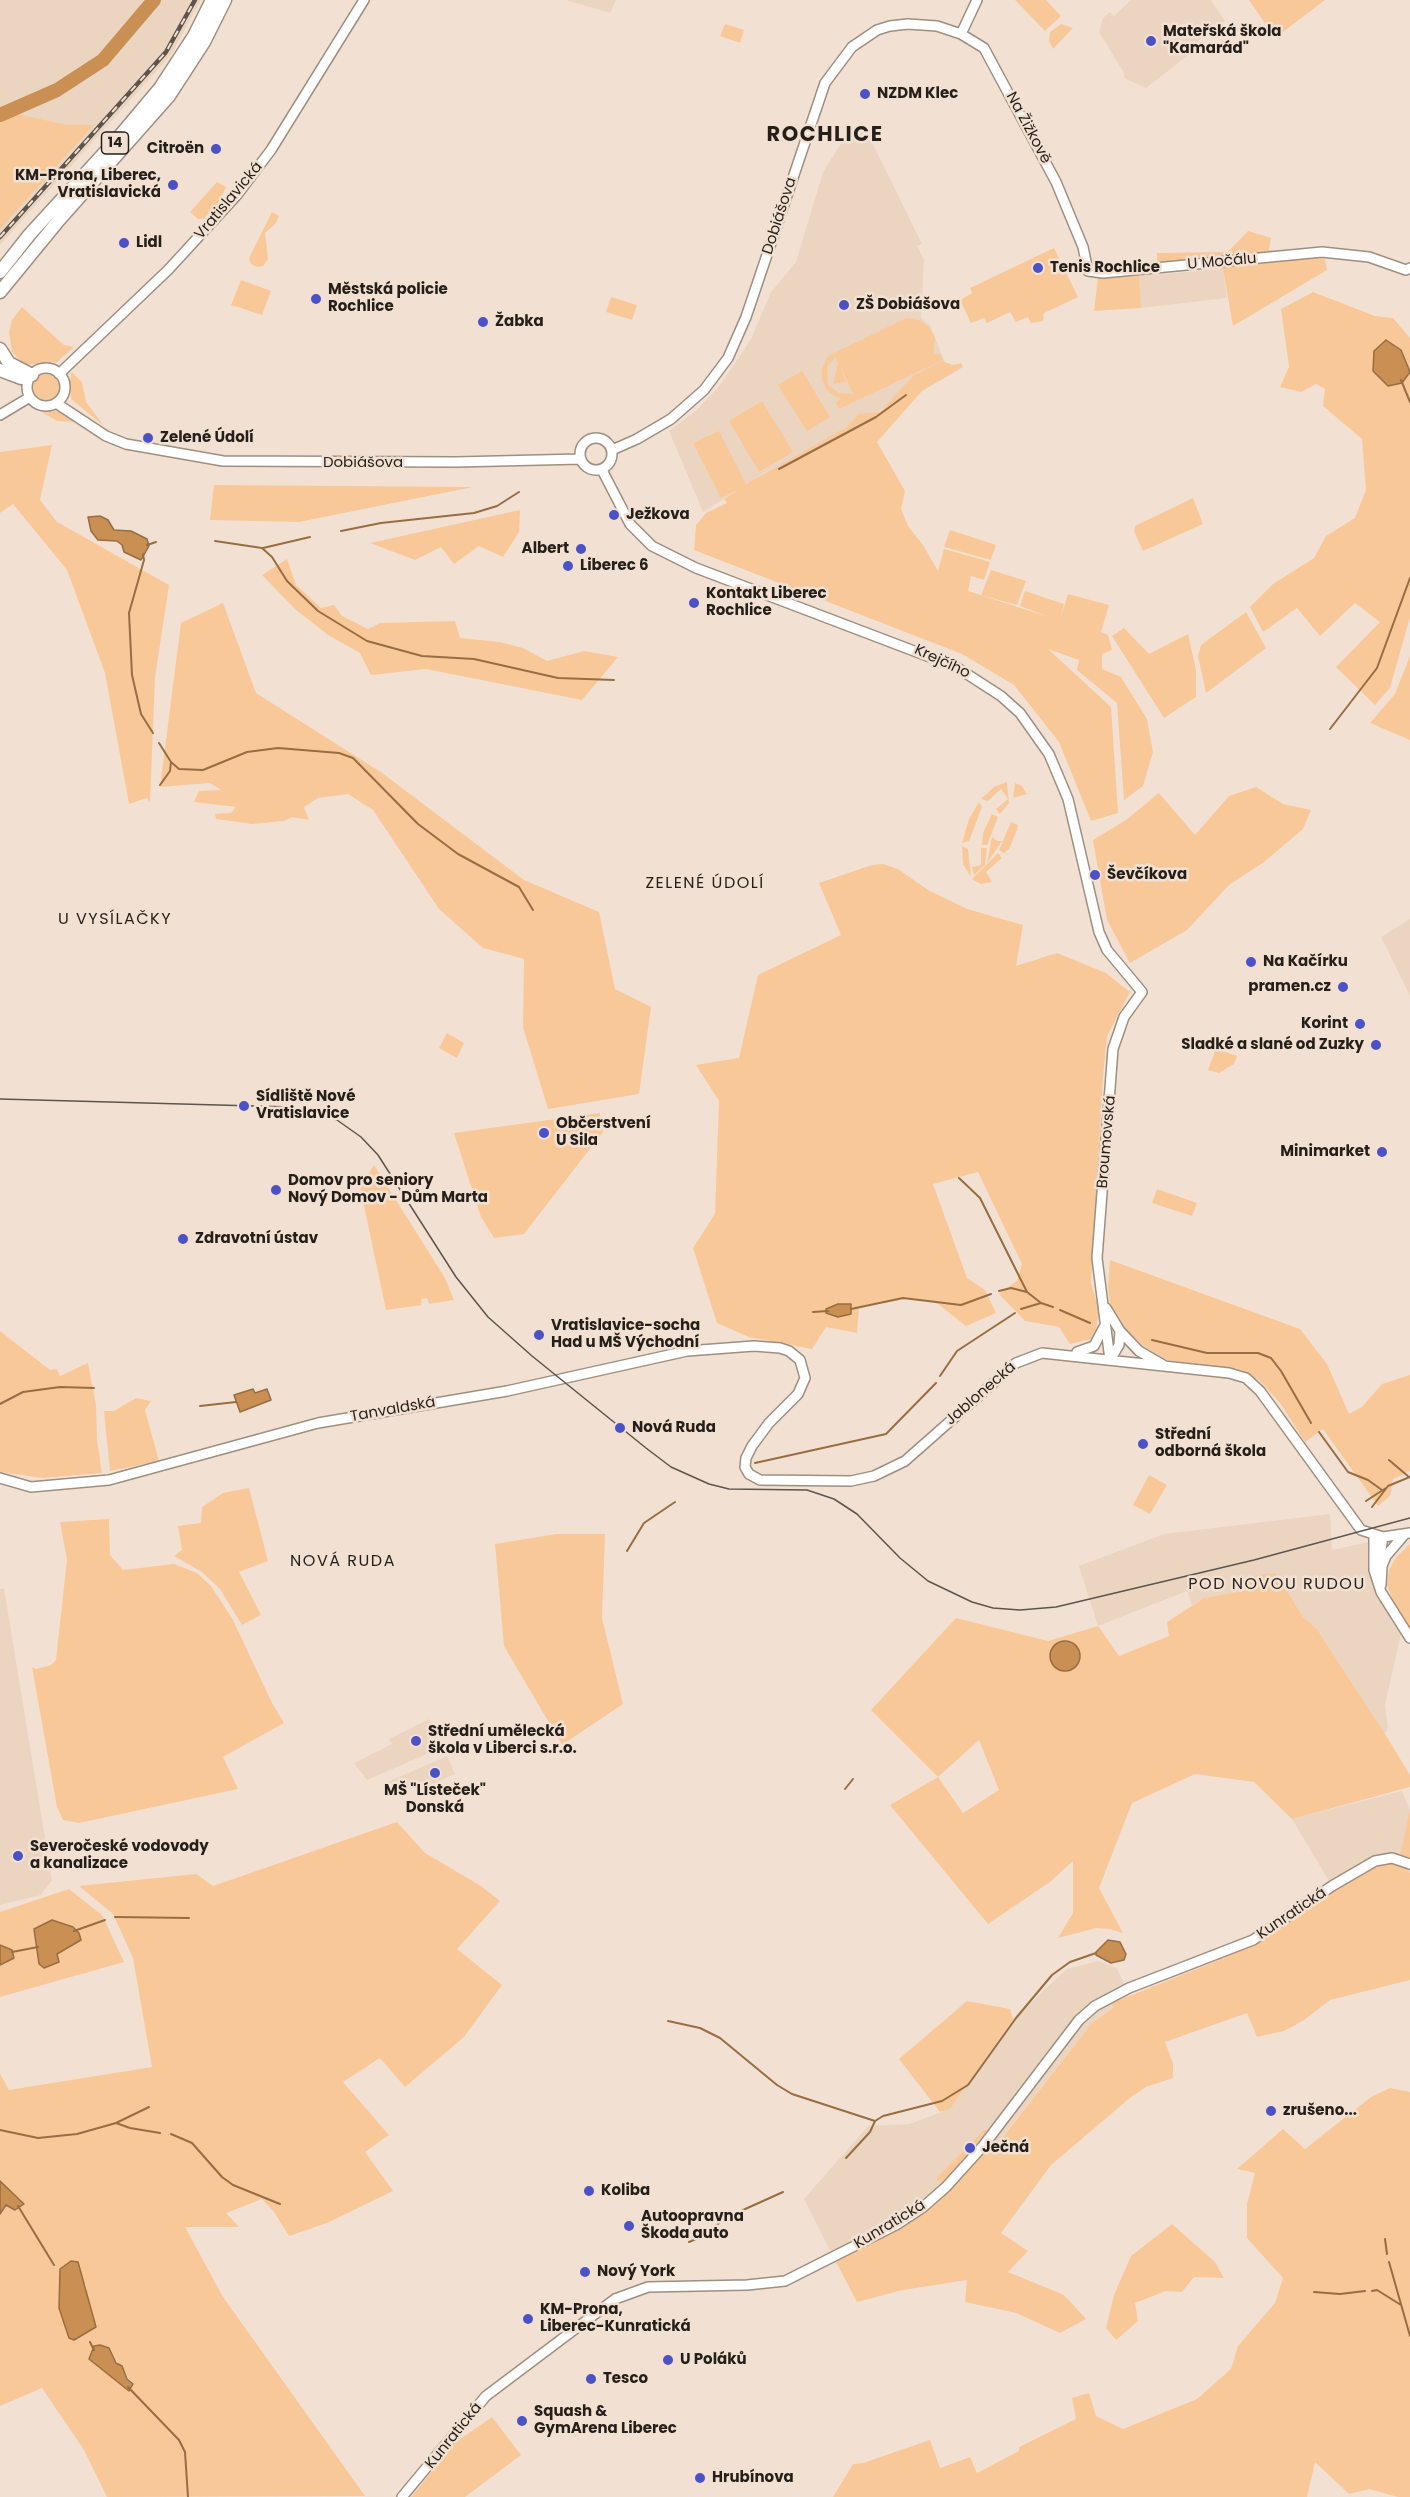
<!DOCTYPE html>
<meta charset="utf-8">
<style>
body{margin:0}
canvas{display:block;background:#f2e1d2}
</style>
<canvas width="1410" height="2497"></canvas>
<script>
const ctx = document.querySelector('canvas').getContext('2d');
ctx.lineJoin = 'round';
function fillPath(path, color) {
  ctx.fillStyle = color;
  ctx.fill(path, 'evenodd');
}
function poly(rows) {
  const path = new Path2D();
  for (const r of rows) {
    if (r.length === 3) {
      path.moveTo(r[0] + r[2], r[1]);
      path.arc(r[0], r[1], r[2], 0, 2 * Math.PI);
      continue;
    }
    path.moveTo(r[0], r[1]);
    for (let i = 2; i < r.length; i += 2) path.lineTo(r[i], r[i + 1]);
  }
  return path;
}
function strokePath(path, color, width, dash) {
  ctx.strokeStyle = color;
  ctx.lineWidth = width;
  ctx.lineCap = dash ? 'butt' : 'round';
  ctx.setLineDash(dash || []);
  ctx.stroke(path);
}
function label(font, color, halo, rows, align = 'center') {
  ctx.font = font + ' Poppins,sans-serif';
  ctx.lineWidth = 5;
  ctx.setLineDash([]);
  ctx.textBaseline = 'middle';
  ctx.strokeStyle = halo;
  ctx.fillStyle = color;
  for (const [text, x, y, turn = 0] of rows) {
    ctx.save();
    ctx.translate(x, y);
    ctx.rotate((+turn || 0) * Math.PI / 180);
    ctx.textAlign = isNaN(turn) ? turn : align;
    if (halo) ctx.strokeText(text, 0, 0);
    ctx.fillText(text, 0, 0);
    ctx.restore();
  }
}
fillPath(poly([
 [0,0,201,0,171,55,0,245,0,229,93,125,68,125,0,110],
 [566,0,616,0,610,13],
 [1131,0,1211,0,1225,21,1194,44,1195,50,1146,88,1124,78,1124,73,1099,32,1103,18,1110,12,1114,16],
 [862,122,922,244,917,246,924,259,921,318,930,325,948,370,902,395,865,421,764,473,703,512,669,431,697,410,720,385,751,339,771,292,796,262,823,172,848,132],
 [1223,269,1227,298,1141,308,1139,276],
 [1410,919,1410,996,1381,937],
 [1330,1514,1332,1550,1373,1541,1374,1570,1403,1626,1385,1704,1388,1728,1385,1734,1317,1629,1303,1617,1276,1573,1249,1590,1204,1598,1192,1605,1187,1591,1098,1626,1079,1566,1164,1534],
 [4,1588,52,1880,41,1895,0,1905,0,1589],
 [429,1719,435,1732,429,1735,436,1750,367,1780,354,1763,392,1744,389,1739],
 [447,1756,455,1774,416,1791,413,1785,405,1789,385,1783],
 [1402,1791,1410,1810,1400,1860,1410,1864,1410,1873,1399,1860,1332,1886,1292,1819],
 [1098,1961,1117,1968,1129,1995,1112,2003,1114,2007,1091,2024,998,2142,985,2129,937,2177,946,2187,922,2208,834,2258,804,2199,868,2126,909,2124,950,2109,1013,2019,1067,1969]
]), '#ebd5c0');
fillPath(poly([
 [1015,0,1046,0,1061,16,1045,31],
 [1249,0,1325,0,1275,38],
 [725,24,744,30,740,43,720,36],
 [1061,24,1073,28,1053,49,1049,41,1050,32],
 [0,110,68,125,94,125,0,229],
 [217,182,226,187,219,202,204,219,198,219,190,212],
 [272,212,279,216,276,223,265,233,268,259,263,266,257,267,251,264,249,258],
 [1248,231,1271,238,1269,250,1325,259,1327,270,1233,326,1223,269,1157,263,1157,253,1228,252],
 [1054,248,1078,297,1044,313,1043,321,1031,323,1028,317,1016,322,1010,312,987,323,984,318,971,323,960,300,972,293,970,288],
 [1139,276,1141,308,1094,311,1098,278],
 [241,280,271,291,262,315,231,305],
 [1313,292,1375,316,1393,318,1410,338,1410,617,1390,688,1375,705,1336,667,1380,622,1355,603,1320,636,1297,608,1263,632,1250,607,1273,584,1314,558,1326,536,1355,518,1366,490,1362,439,1323,406,1325,389,1316,384,1301,392,1280,387,1289,367,1281,309],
 [611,297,637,305,632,320,606,312],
 [22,307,64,345,74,347,57,362,25,365,12,352,9,332,12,320],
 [906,318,918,320,927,325,935,337,933,355,939,353,943,360,839,409,836,402,841,399,827,391,822,379,822,369,828,356],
 [836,357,838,363,833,384,846,382,840,365,853,394,838,393,828,384,827,366],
 [942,361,953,365,961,363,963,367,922,391,877,442,905,491,901,509,908,526,923,545,938,571,944,549,990,562,984,580,971,576,968,591,1049,617,1020,606,1025,591,1064,604,1060,620,1068,594,1109,605,1101,632,1108,635,1112,650,1102,654,1102,669,1121,677,1147,719,1153,752,1143,786,1124,800,1117,703,1077,670,1079,660,1048,649,1111,707,1118,813,1091,821,1059,742,1014,685,962,654,694,550,696,525,706,513,727,503,724,499,738,490,721,498,693,443,719,431,746,484,847,427,858,414,880,412,913,376],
 [802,371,830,417,807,431,778,385],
 [72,372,82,382,86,402,104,426,71,399,69,382],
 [47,388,14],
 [762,401,793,452,759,472,729,421],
 [38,410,64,412,79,422,57,421],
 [52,445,40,500,57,522,169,585,155,678,150,802,147,798,129,804,105,673,67,570,13,504,0,513,0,452],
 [214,485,473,487,299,522,210,520],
 [1193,498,1203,524,1143,551,1134,531,1135,526],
 [520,510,519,532,503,557,479,546,454,564,441,547,415,560,370,543],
 [950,530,996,545,991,560,944,547],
 [287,559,296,585,321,608,334,605,342,616,368,629,380,623,455,621,460,638,500,642,523,648,547,661,584,651,618,657,582,700,426,669,371,675,360,653,328,635,295,609,262,575],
 [991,570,1026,581,1017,605,981,595],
 [223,603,256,693,382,773,524,880,599,912,615,989,651,1007,639,1094,548,1109,523,1027,524,959,483,948,439,909,373,810,348,794,318,798,304,807,309,820,292,817,284,821,252,824,216,819,215,814,231,813,236,807,194,802,199,791,221,790,210,783,160,787,181,623],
 [1246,612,1266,648,1206,693,1198,656,1201,645],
 [1124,628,1149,654,1188,634,1196,670,1196,697,1164,718,1112,636],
 [1410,656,1410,740,1370,723,1395,694],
 [1007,782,1009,803,1000,814,996,809,1008,799,1001,789,988,801,981,799,994,787],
 [1015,783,1022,786,1027,794,1013,798],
 [1256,787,1283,804,1311,810,1303,829,1264,862,1229,885,1187,930,1130,963,1107,920,1093,840,1126,820,1159,793,1195,835,1229,796],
 [979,802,982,807,969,841,962,843,969,819],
 [992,814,998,817,987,845,982,845,983,833],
 [1011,822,1018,825,1017,830,1009,849,1004,853,999,850],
 [992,837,997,841,1002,841,987,863],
 [962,846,968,849,971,877,963,864],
 [981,848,987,848,985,865,974,875,972,867,981,865],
 [998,853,1002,858,986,872,992,882,981,884,972,879],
 [883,864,898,869,928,890,967,909,1023,925,1016,966,1057,953,1106,973,1130,992,1107,1036,1103,1078,1091,1283,1099,1310,1095,1338,1070,1344,1059,1327,1025,1321,999,1294,1017,1281,1022,1264,978,1172,933,1184,967,1278,985,1290,996,1313,966,1326,938,1304,912,1298,859,1307,857,1333,826,1327,812,1349,749,1337,717,1323,693,1248,715,1214,719,1101,696,1065,739,1058,758,975,841,935,819,883,872,865],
 [447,1033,464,1043,457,1058,439,1048],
 [1216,1049,1237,1056,1234,1064,1219,1073,1208,1070],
 [600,1113,603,1132,524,1234,494,1238,481,1217,454,1133],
 [374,1165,445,1278,454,1300,429,1304,427,1298,421,1299,422,1305,386,1310,360,1187],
 [1157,1189,1197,1203,1192,1216,1152,1203],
 [1110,1260,1300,1329,1327,1364,1349,1414,1362,1407,1382,1384,1410,1375,1410,1471,1393,1479,1390,1496,1378,1506,1323,1429,1305,1442,1280,1403,1259,1380,1239,1369,1167,1360,1145,1347,1122,1325,1111,1310,1108,1288],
 [0,1331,50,1370,57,1369,60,1376,88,1363,96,1405,97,1440,102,1473,43,1478,0,1472],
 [136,1398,151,1401,145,1410,159,1461,110,1471,104,1411,114,1411],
 [1149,1475,1167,1485,1150,1514,1133,1505],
 [249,1488,268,1561,239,1572,261,1615,242,1625,220,1589,202,1572,174,1556,182,1550,178,1526,201,1523,202,1507,223,1493],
 [109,1519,110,1555,123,1570,174,1564,197,1573,211,1586,233,1620,272,1703,284,1723,223,1757,238,1789,79,1823,63,1820,57,1807,32,1667,36,1669,51,1665,56,1660,67,1560,60,1522],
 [556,1534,605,1534,602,1618,623,1704,562,1745,504,1646,495,1544],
 [1410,1544,1410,1638,1403,1626,1387,1585,1389,1570,1396,1557],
 [1276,1573,1303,1617,1317,1629,1385,1734,1410,1775,1410,1787,1292,1819,1254,1782,1195,1774,1132,1803,1099,1888,1123,1933,1110,1929,1096,1928,1058,1938,1073,1913,1073,1861,1050,1882,988,1924,890,1805,938,1777,871,1710,956,1618,1048,1641,1098,1626,1119,1656,1169,1636,1167,1622,1204,1598,1249,1590,1246,1577],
 [979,1740,999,1790,963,1813,938,1777],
 [1410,1810,1410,1864,1401,1861,1410,1873,1410,1980,1330,2000,1304,2020,1284,2031,1257,2037,1247,2013,1165,2042,1173,2063,1173,2078,1146,2087,1131,2097,1051,2165,1001,2233,1028,2251,1008,2272,1064,2295,1086,2319,1060,2333,1016,2313,965,2302,967,2280,903,2290,857,2302,834,2258,896,2225,946,2188,936,2178,985,2129,999,2142,1091,2024,1114,2007,1112,2003,1219,1960,1218,1954,1253,1940,1375,1861,1399,1860],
 [397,1822,425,1853,481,1886,500,1901,457,1949,502,1985,464,2037,405,2087,380,2058,343,2082,389,2135,365,2152,393,2191,327,2223,289,2236,274,2212,262,2199,226,2213,239,2227,185,2227,223,2297,365,2496,107,2497,84,2450,42,2388,0,2406,0,2214,6,2205,23,2204,0,2181,0,2074,9,2090,152,2067,133,1958,113,1914,79,1886,196,1874,213,1886],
 [60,2269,86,2285,90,2312,96,2327,74,2340,59,2308],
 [93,2348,113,2356,133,2384,90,2354],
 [69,1889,102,1915,124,1962,0,1997,0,1965,7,1963,4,1946,0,1945,0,1912],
 [967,2001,1010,2009,1013,2019,950,2109,940,2112,899,2059],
 [1390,2088,1410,2092,1410,2497,1398,2497,1369,2489,1349,2494,1315,2462,1307,2497,833,2497,853,2464,863,2463,930,2440,940,2468,970,2457,977,2473,1019,2451,1019,2447,1076,2419,1072,2398,1089,2393,1096,2416,1123,2429,1197,2399,1231,2369,1238,2346,1275,2303,1283,2278,1247,2238,1247,2204,1255,2173,1237,2169,1283,2129,1305,2149,1371,2097],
 [1172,2224,1215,2262,1224,2278,1194,2277,1182,2292,1166,2291,1135,2303,1138,2321,1116,2340,1106,2328,1114,2295,1131,2256],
 [492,2417,521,2455,465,2497,411,2497,456,2442]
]), '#f9c899');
const water = poly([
 [1386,340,1401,350,1410,372,1402,383,1388,386,1373,371,1374,351,1386,340],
 [100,516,108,520,114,530,131,531,147,539,149,546,141,560,124,552,122,545,117,541,98,540,91,531,88,517,100,516],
 [838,1304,851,1304,851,1314,838,1317,826,1313,826,1309,838,1304],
 [253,1389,255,1393,267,1389,271,1400,240,1412,234,1395,253,1389],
 [1065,1656,15],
 [52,1920,73,1927,79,1933,81,1940,57,1954,59,1962,44,1968,39,1964,34,1929,52,1920],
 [1108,1940,1120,1942,1126,1954,1124,1960,1111,1963,1096,1955,1096,1952,1108,1940],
 [0,1945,12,1950,14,1958,0,1965,0,1945],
 [0,2181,24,2204,15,2210,6,2205,0,2214,0,2181],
 [71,2261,78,2262,96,2327,74,2340,69,2338,59,2308,60,2269,71,2261],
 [100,2345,109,2348,116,2363,122,2366,127,2379,133,2384,129,2391,89,2359,94,2346,100,2345]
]);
fillPath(water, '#c98f53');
strokePath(water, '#986d42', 1.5);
strokePath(poly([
 [1401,380,1410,402],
 [779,469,876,417,906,395],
 [341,531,381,523,474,513,497,506,519,492],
 [215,541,262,548,272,557,287,581,318,611,367,641,422,656,474,659,558,678,614,680],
 [147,545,156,542],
 [263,548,310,537],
 [143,554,144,560,129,613,132,675,141,714,153,733],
 [1330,729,1377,668,1410,578],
 [159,743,171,762,170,771,160,785],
 [171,762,179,769,203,770,247,752,278,748,339,753,353,758,418,824,458,854,519,887,533,910],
 [959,1178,980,1198,1027,1292],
 [999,1291,1011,1288,1027,1292,1041,1303],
 [851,1309,903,1298,961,1305,991,1294],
 [1021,1309,1041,1303,1053,1307],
 [1060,1310,1090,1323],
 [813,1312,828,1311],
 [1152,1340,1207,1353,1258,1353,1271,1358,1281,1371,1311,1423],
 [940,1376,957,1351,1015,1313],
 [0,1404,23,1392,60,1387,94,1388],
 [200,1406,236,1402],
 [1319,1432,1348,1472,1368,1480,1382,1490],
 [1389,1460,1409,1477],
 [755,1463,886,1434,936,1383],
 [1366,1501,1386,1488],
 [1372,1507,1388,1486,1410,1477],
 [627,1551,644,1523,675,1502],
 [845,1789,853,1779],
 [115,1917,189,1918],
 [74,1931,105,1920],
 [12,1952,38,1947],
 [668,2021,700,2028,720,2038,777,2085,792,2094,875,2121],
 [116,2123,149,2107],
 [0,2130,38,2138,77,2134,116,2123,130,2128,160,2133],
 [171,2134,192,2143,222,2177,233,2185,280,2204],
 [846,2158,870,2132,875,2121,883,2116,942,2101,968,2085,1016,2018,1052,1975,1070,1962,1096,1953],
 [18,2206,54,2265],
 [1385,2239,1387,2254],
 [689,2242,708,2234,723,2219,783,2192],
 [1389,2262,1410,2336],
 [1372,2291,1377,2290,1401,2305],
 [1314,2292,1340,2294,1365,2291],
 [90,2342,94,2350],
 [128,2387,179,2440,185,2452,188,2497]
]), '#986d42', 2);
strokePath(poly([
 [0,115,57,90,103,60,154,0]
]), '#c98f53', 14);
const secondary = poly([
 [961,34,977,0],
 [46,387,19],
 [59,374,168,270,237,195,271,150,364,0],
 [56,403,106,436,126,444,223,461,456,462,581,459],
 [0,415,30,397],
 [596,454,16],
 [612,450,637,439,671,419,704,390,728,358,746,317,825,83,852,47,877,30,890,26,908,24,937,26,961,34,984,48,1056,182,1083,247,1088,271,1103,273,1322,252,1369,257,1406,270,1410,268],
 [602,470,630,524,652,546,696,568,956,667,1001,696,1020,713,1049,754,1068,799,1099,932,1107,950,1142,992,1124,1017,1113,1049,1097,1258,1110,1360],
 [1106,1308,1120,1331,1139,1351,1163,1365],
 [1077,1352,1094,1346,1104,1327],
 [1110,1360,1119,1345,1120,1331],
 [0,1478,31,1487,109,1480,318,1423,507,1391,687,1351,754,1346,780,1348,789,1351,800,1360,805,1378,798,1394,769,1423,752,1446,746,1458,745,1467,749,1474,760,1480,851,1481,874,1476,905,1461,1016,1363,1042,1353,1229,1373,1246,1378,1260,1391,1361,1530,1383,1537,1410,1533],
 [1374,1535,1374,1570,1381,1592,1410,1638],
 [1378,1568,1383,1537],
 [1381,1585,1382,1566,1386,1556,1404,1535],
 [402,2497,486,2396,615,2299,648,2287,747,2285,785,2281,896,2225,922,2208,946,2187,983,2146,1079,2020,1095,2006,1129,1988,1253,1940,1332,1886,1375,1861,1392,1858,1410,1864]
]);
const highway = poly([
 [0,272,30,234,118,138,160,88,194,36,212,0],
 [0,292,59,220,169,96,204,42,225,0],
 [0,349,9,363,32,375],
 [0,370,21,378]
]);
strokePath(secondary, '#9e8f80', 12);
strokePath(highway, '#9e8f80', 15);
strokePath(secondary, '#fff', 9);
strokePath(highway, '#fff', 12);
strokePath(poly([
 [0,1099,291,1107,316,1111,337,1120,361,1137,378,1155,456,1277,488,1317,532,1356,646,1448,671,1467,709,1484,729,1489,807,1490,834,1499,857,1514,900,1558,928,1581,972,1602,993,1608,1020,1610,1056,1607,1254,1560,1410,1518]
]), '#5d544c', 1.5);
const rail = poly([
 [0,237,166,52,195,0]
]);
strokePath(rail, '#5d544c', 4.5);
strokePath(rail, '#f2e1d2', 2, [7]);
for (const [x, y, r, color] of [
 [1151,41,6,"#4b51c7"],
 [865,94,6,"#4b51c7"],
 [216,149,6,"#4b51c7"],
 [173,185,6,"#4b51c7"],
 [124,243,6,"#4b51c7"],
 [1038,268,6,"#4b51c7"],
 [316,299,6,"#4b51c7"],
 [844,305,6,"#4b51c7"],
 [483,322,6,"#4b51c7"],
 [148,438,6,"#4b51c7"],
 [614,515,6,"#4b51c7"],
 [581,549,6,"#4b51c7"],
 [568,566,6,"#4b51c7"],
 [694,603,6,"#4b51c7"],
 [1095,875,6,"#4b51c7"],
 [1251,962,6,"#4b51c7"],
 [1343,987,6,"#4b51c7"],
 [1360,1024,6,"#4b51c7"],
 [1376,1045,6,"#4b51c7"],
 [244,1106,6,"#4b51c7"],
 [544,1133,6,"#4b51c7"],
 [1382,1152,6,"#4b51c7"],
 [276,1190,6,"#4b51c7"],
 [183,1239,6,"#4b51c7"],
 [539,1335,6,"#4b51c7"],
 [620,1428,6,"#4b51c7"],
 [1143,1444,6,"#4b51c7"],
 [416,1741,6,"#4b51c7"],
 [435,1773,6,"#4b51c7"],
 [18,1856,6,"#4b51c7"],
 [1271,2111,6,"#4b51c7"],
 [970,2148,6,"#4b51c7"],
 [589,2191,6,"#4b51c7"],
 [629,2226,6,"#4b51c7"],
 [585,2272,6,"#4b51c7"],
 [528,2319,6,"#4b51c7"],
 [668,2360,6,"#4b51c7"],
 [591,2379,6,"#4b51c7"],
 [522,2421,6,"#4b51c7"],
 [700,2478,6,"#4b51c7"]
]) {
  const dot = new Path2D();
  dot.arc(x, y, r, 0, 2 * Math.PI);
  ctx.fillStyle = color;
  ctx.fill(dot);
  strokePath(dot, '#f2e1d2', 2);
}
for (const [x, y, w] of [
 [115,143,27]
]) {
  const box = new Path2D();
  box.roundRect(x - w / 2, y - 11, w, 22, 4.5);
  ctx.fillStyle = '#f2e1d2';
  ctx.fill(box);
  strokePath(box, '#251f19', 1.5);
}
label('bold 14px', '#251f19', null, [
 ["14",115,143]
]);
label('bold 15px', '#251f19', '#f2e1d2', [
 ["Mateřská škola",1163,32],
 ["\"Kamarád\"",1163,49],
 ["NZDM Klec",877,94],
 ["Citroën",204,149,"right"],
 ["KM-Prona, Liberec,",161,176,"right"],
 ["Vratislavická",161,193,"right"],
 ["Lidl",136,243],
 ["Tenis Rochlice",1050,268],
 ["Městská policie",328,290],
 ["Rochlice",328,307],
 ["ZŠ Dobiášova",856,305],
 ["Žabka",495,322],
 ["Zelené Údolí",160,438],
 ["Ježkova",626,515],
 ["Albert",569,549,"right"],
 ["Liberec 6",580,566],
 ["Kontakt Liberec",706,594],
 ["Rochlice",706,611],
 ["Ševčíkova",1107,875],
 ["Na Kačírku",1263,962],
 ["pramen.cz",1331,987,"right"],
 ["Korint",1348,1024,"right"],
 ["Sladké a slané od Zuzky",1364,1045,"right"],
 ["Sídliště Nové",256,1097],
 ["Vratislavice",256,1114],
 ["Občerstvení",556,1124],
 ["U Sila",556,1141],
 ["Minimarket",1370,1152,"right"],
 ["Domov pro seniory",288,1181],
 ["Nový Domov - Dům Marta",288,1198],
 ["Zdravotní ústav",195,1239],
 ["Vratislavice-socha",551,1326],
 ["Had u MŠ Východní",551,1343],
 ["Nová Ruda",632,1428],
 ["Střední",1155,1435],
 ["odborná škola",1155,1452],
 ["Střední umělecká",428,1732],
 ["škola v Liberci s.r.o.",428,1749],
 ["MŠ \"Lísteček\"",435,1791,"center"],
 ["Donská",435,1808,"center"],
 ["Severočeské vodovody",30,1847],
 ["a kanalizace",30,1864],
 ["zrušeno...",1283,2111],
 ["Ječná",982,2148],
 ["Koliba",601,2191],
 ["Autoopravna",641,2217],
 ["Škoda auto",641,2234],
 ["Nový York",597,2272],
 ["KM-Prona,",540,2310],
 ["Liberec-Kunratická",540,2327],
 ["U Poláků",680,2360],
 ["Tesco",603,2379],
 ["Squash &",534,2412],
 ["GymArena Liberec",534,2429],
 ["Hrubínova",712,2478]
], 'left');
label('15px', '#251f19', '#f2e1d2', [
 ["Na Žižkově",1028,128,62],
 ["Vratislavická",229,201,-50],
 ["Dobiášova",780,216,-72],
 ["U Močálu",1222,262,-5],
 ["Dobiášova",363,463],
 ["Krejčího",942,662,25],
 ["Broumovská",1107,1142,-85],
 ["Jablonecká",981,1394,-41],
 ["Tanvaldská",393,1410,-10],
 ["Kunratická",1292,1914,-34],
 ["Kunratická",890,2225,-31],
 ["Kunratická",454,2436,-51]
]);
ctx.letterSpacing = '1.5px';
label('16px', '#251f19', '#f2e1d2', [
 ["ZELENÉ ÚDOLÍ",705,884],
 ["U VYSÍLAČKY",115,920],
 ["NOVÁ RUDA",343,1562],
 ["POD NOVOU RUDOU",1277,1585]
]);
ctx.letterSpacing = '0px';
ctx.letterSpacing = '1.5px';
label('bold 21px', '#251f19', '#f2e1d2', [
 ["ROCHLICE",825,136]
]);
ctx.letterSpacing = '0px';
</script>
